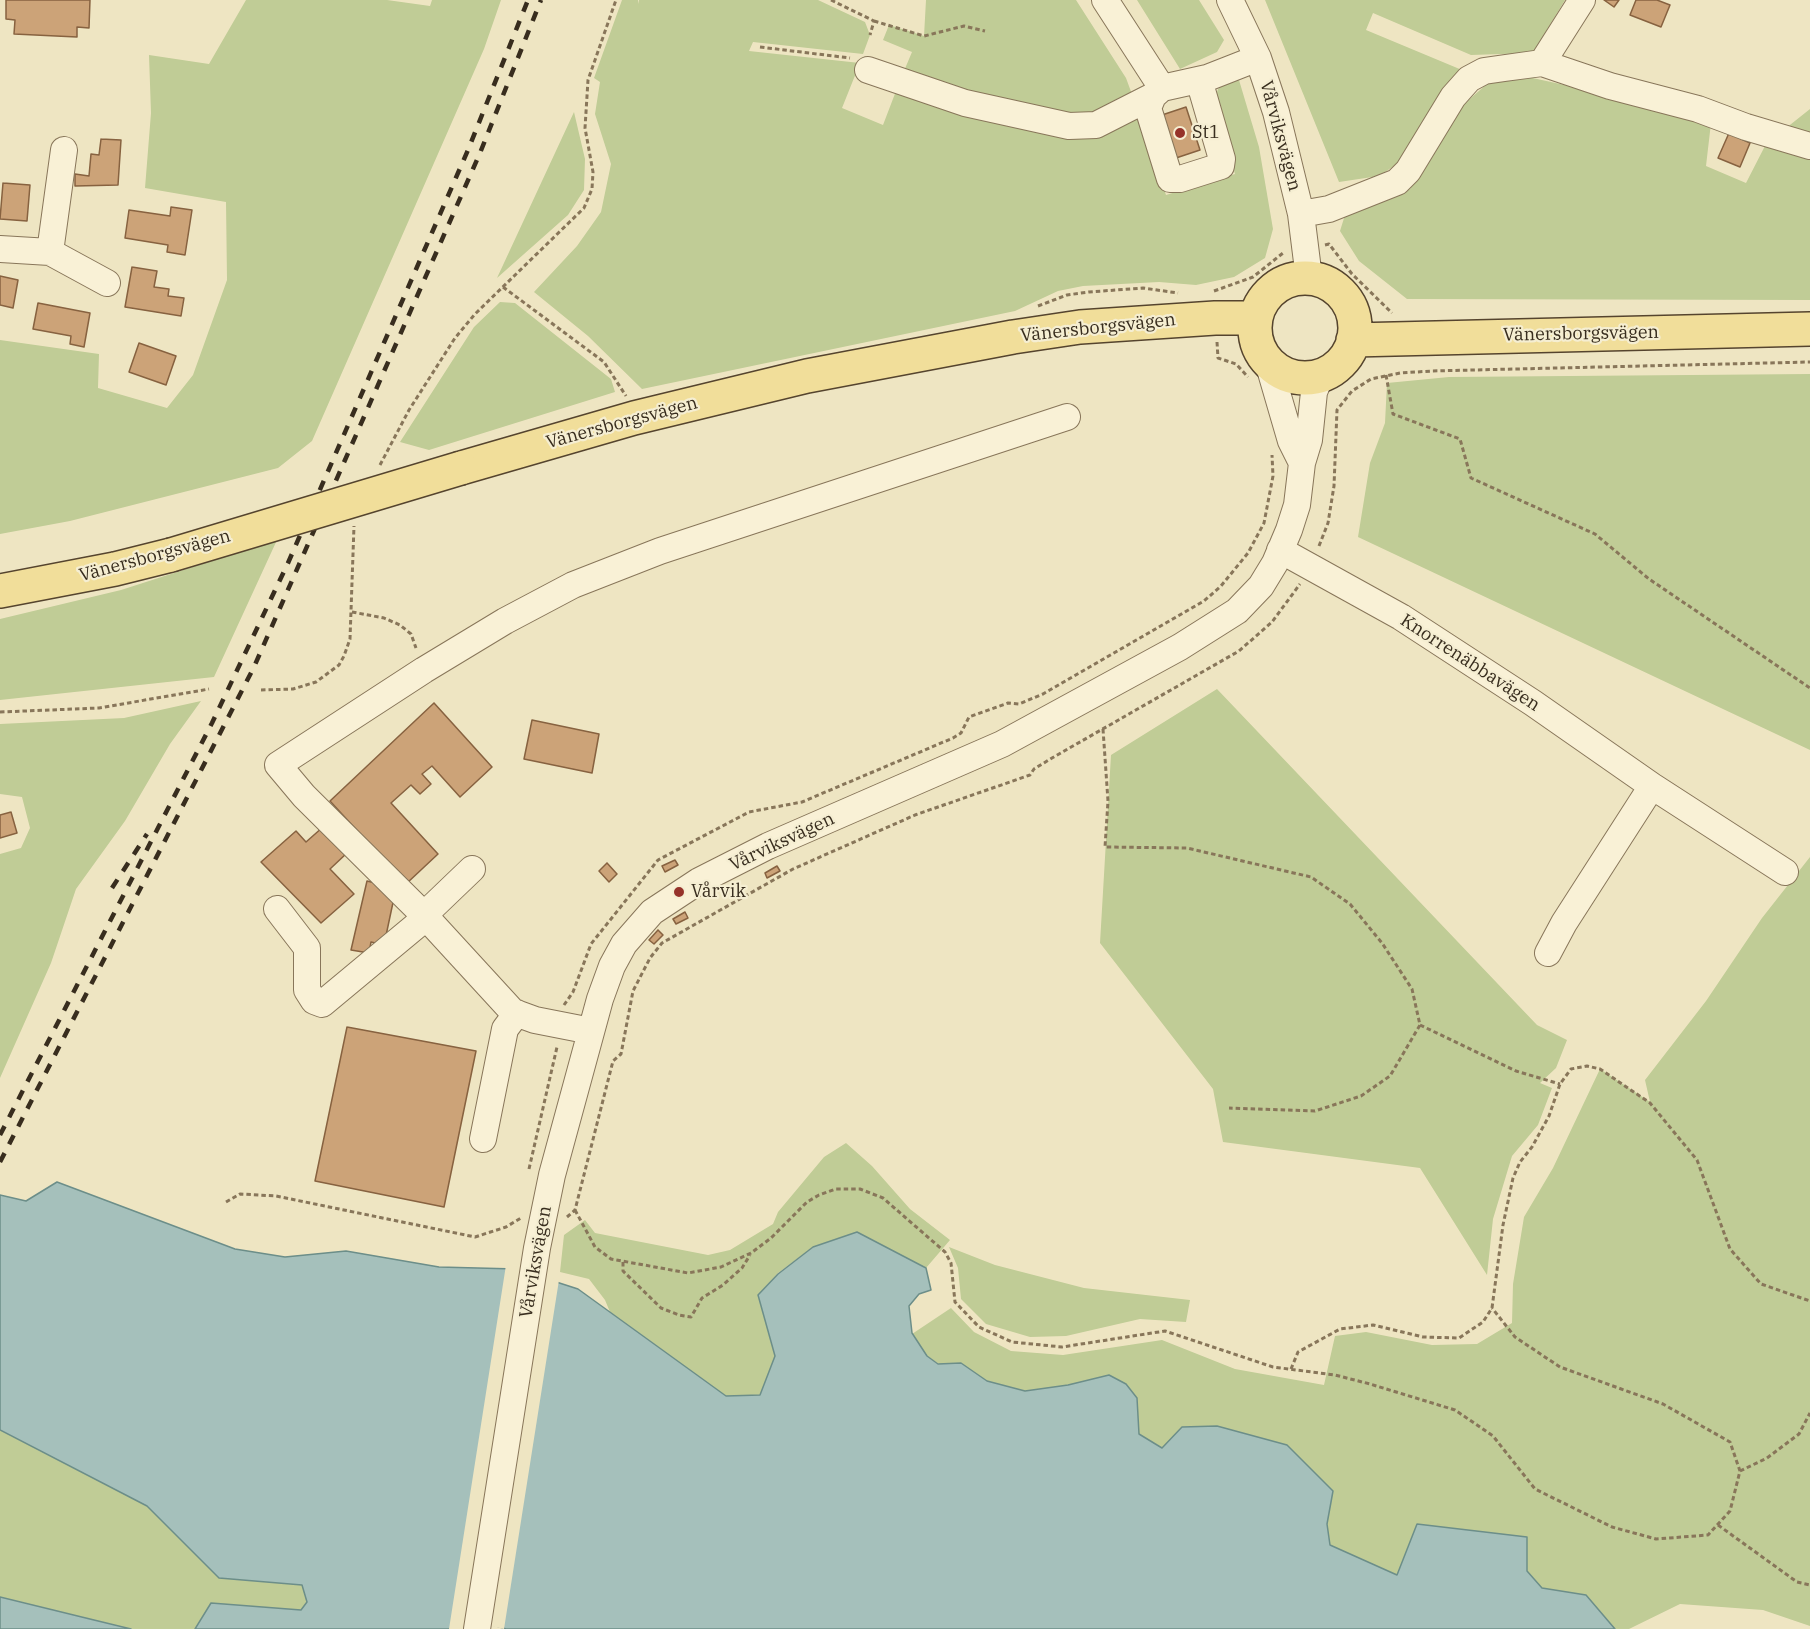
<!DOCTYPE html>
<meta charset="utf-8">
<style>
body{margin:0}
canvas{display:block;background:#eee5c2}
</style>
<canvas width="1810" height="1629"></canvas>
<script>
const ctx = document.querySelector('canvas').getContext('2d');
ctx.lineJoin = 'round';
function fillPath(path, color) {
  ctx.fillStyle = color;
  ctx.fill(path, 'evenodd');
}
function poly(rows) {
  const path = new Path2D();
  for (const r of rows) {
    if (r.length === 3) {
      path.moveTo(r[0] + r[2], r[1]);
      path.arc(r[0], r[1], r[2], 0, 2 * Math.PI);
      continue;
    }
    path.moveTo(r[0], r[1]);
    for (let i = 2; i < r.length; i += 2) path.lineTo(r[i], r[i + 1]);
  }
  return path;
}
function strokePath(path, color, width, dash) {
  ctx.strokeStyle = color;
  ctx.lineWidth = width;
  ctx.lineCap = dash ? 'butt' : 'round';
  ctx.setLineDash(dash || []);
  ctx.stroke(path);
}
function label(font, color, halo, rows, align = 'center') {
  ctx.font = font + ' "IBM Plex Serif",serif';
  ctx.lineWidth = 4.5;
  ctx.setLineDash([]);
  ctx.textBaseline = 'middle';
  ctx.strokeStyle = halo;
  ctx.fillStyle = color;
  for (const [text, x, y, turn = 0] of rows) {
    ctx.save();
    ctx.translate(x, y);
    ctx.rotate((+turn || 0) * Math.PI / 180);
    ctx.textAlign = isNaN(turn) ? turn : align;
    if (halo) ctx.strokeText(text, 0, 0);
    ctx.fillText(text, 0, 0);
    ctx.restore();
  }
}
fillPath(poly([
 [246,0,387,0,430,6,432,0,501,0,484,49,312,441,278,468,70,521,0,534,0,340,99,354,98,388,167,408,193,375,227,280,226,202,145,188,151,113,149,55,209,64],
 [622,0,638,0,638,4,639,0,818,0,865,22,870,35,863,54,753,42,749,51,860,63,842,108,883,125,896,91,1041,130,1091,138,1139,115,1166,195,1235,174,1214,101,1218,89,1223,85,1239,80,1259,147,1273,229,1265,258,1234,277,1196,285,1159,282,1083,286,1058,291,1015,311,642,389,588,336,534,292,577,246,601,212,611,164,595,114,600,82,594,78],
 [926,0,1076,0,1126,78,1133,97,1087,119,920,80,904,71,912,52,883,40,889,25,924,36],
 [1137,0,1199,0,1224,40,1217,52,1180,69],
 [1265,0,1565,0,1533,53,1471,55,1373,13,1366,30,1462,70,1406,158,1379,176,1339,182],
 [1519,75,1656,105,1711,123,1706,166,1746,183,1766,144,1810,109,1810,300,1407,299,1359,261,1340,231,1345,215,1410,189,1465,103,1487,84],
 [574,112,585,159,584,190,568,215,497,278],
 [500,302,515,303,611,379,615,392,429,450,400,442,474,327],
 [1810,374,1810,750,1358,537,1370,463,1385,423,1387,383,1449,377],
 [277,540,214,677,0,700,0,619,121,590],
 [1217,689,1537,1025,1567,1040,1556,1068,1540,1083,1552,1088,1538,1125,1512,1156,1493,1219,1487,1275,1420,1168,1223,1142,1213,1089,1100,943,1111,755],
 [201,701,170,744,125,821,76,889,51,963,0,1078,0,854,21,848,30,828,22,797,0,794,0,724,124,718],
 [1810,857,1810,1626,1763,1610,1680,1604,1629,1629,1615,1629,1586,1595,1542,1589,1527,1571,1527,1537,1397,1575,1330,1545,1327,1524,1333,1491,1217,1426,1182,1427,1163,1448,1139,1434,1137,1398,1109,1375,1069,1385,1025,1391,987,1381,961,1364,939,1364,927,1356,912,1334,951,1308,974,1332,1011,1351,1063,1355,1162,1340,1235,1369,1324,1385,1335,1336,1366,1332,1432,1345,1477,1344,1512,1323,1513,1284,1524,1217,1553,1168,1600,1069,1650,1102,1645,1080,1706,1001,1762,918],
 [846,1143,872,1166,910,1209,950,1240,926,1268,857,1232,813,1247,778,1273,758,1295,775,1356,760,1395,726,1396,610,1312,605,1300,589,1279,560,1272,564,1235,585,1220,595,1233,708,1255,730,1250,773,1224,778,1212,824,1157],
 [949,1247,995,1265,1084,1288,1190,1300,1186,1322,1140,1319,1066,1336,1030,1337,986,1324,961,1299,958,1268],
 [0,1430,147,1506,219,1578,302,1584,307,1602,301,1610,211,1603,195,1629,131,1629,0,1597]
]), '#c0cc96');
const water = poly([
 [57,1182,235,1249,285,1257,346,1251,439,1267,516,1269,578,1289,726,1396,760,1395,775,1356,758,1295,778,1274,813,1247,857,1232,926,1268,931,1290,919,1294,909,1306,912,1333,927,1356,938,1364,961,1363,987,1381,1025,1391,1068,1385,1109,1375,1126,1384,1137,1398,1139,1434,1162,1448,1182,1427,1217,1426,1287,1445,1333,1491,1327,1524,1330,1545,1397,1575,1417,1524,1527,1537,1527,1571,1542,1588,1586,1595,1615,1629,506,1629,467,1617,456,1629,195,1629,211,1603,301,1610,307,1602,302,1585,219,1578,147,1506,0,1430,0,1195,26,1201,57,1182],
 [0,1597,94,1620,131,1629,0,1629,0,1597]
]);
fillPath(water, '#a5c0bb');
strokePath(water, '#6c8e89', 1.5);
fillPath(poly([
 [506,1265,516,1266,559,1280,504,1629,468,1621,460,1629,449,1629]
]), '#eee5c2');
const building = poly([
 [6,0,90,0,89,28,77,27,77,37,14,34,15,20,6,19,6,0],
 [1604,0,1619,0,1614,7,1604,0],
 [1636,0,1657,0,1670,5,1661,27,1630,15,1636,0],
 [1186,107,1200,150,1173,159,1159,116,1186,107],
 [1729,133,1750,143,1740,167,1718,158,1729,133],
 [101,139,121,140,118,185,75,186,75,174,89,176,91,154,99,155,101,139],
 [3,183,30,185,27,221,0,219,3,183],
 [171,207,192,210,185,255,167,252,168,245,125,238,129,210,170,216,171,207],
 [132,267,157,271,154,287,169,289,168,296,184,298,181,316,125,307,132,267],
 [0,276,18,280,13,308,0,305,0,276],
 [38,303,90,313,84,347,70,344,71,336,33,329,38,303],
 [139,343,176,356,166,385,129,372,139,343],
 [434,703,492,767,460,797,432,766,422,774,431,784,420,794,411,785,391,803,438,854,406,884,330,801,434,703],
 [532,720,599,734,592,773,524,759,532,720],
 [11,812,17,833,0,838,0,815,11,812],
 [323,827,347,853,330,869,354,894,321,923,261,862,296,831,306,842,323,827],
 [675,860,678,865,665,872,662,866,675,860],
 [607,863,617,874,609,882,599,871,607,863],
 [777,866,780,871,767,878,765,873,777,866],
 [367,881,388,886,395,893,384,945,371,942,369,953,351,950,367,881],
 [685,912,688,918,676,924,673,919,685,912],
 [658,930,663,935,654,944,649,940,658,930],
 [347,1027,476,1051,444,1207,315,1181,347,1027]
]);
fillPath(building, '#cca378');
strokePath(building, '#876240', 1.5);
const minor = poly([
 [1105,0,1162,88],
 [1230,0,1258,58,1276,112,1301,214,1309,278],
 [1542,63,1582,0],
 [868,70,965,103,1069,126,1096,125,1153,96],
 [1199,80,1222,159,1221,166,1180,179,1170,179,1148,108,1153,96,1162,88,1207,78,1258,58],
 [1301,214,1329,209,1397,182,1408,171,1453,97,1469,79,1484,71,1505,68,1542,63,1610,86,1698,109,1746,127,1810,146],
 [0,249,50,252,107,283],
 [50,252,64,150],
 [1268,362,1291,441,1302,463],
 [1280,550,1401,617,1533,703,1652,786,1785,872],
 [472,869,424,915,304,796,278,765,424,670,505,621,573,585,660,551,1067,417],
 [277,909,307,948,307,990,314,1001,322,1004,417,925,424,915,513,1012,535,1020,591,1031],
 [1548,953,1564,923,1652,786],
 [483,1139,505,1029,517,1013],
 [477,1629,537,1248,552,1175,600,999,612,966,624,944,652,912,699,881,768,846,1002,744,1180,647,1237,611,1261,586,1275,563,1289,530,1297,505,1302,463,1309,440,1314,392,1321,375]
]);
const major = poly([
 [1305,328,50],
 [1353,340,1810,329],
 [461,468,634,418,807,376,1013,337,1080,327,1215,318,1256,318],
 [0,591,115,569,171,555]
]);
strokePath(minor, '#88765a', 28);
strokePath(major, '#55442e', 36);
strokePath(poly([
 [831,0,874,21,870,35],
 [874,21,924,36,964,26,985,31],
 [760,47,850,58],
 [1325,245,1329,244,1352,274,1392,313],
 [503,287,604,362,626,396],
 [1214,291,1253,277,1283,253],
 [1038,306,1067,295,1089,292,1143,288,1178,293],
 [1217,342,1218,358,1236,364,1248,377],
 [1386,375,1393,414,1460,439,1471,478,1595,534,1649,579,1810,688],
 [380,465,409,410,455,338,475,314,584,208,592,189,593,172,585,128,588,80,616,0],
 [1319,546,1328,523,1334,486,1337,410,1352,391,1371,379,1400,373,1432,371,1810,362],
 [352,612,384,618,400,625,411,634,416,648],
 [261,690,293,689,316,682,339,665,344,656,350,639,354,526],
 [0,712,99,708,209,689],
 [1103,729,1108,801,1105,847,1187,848,1311,877,1350,904,1382,943,1412,989,1420,1025,1390,1076,1361,1096,1315,1111,1229,1108],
 [564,1005,573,992,591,944,658,860,749,812,802,802,953,738,961,733,969,717,1008,703,1019,704,1043,694,1204,601,1221,586,1248,553,1264,523,1273,476,1272,455],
 [1420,1025,1516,1071,1560,1084],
 [529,1169,557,1047],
 [226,1202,240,1194,276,1196,475,1237,506,1227,521,1218],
 [575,1210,595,1247,611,1259,688,1273,721,1267,751,1253,771,1238,807,1202,819,1195,836,1189,860,1189,883,1198,945,1252,951,1263,955,1302,979,1327,1012,1342,1062,1347,1165,1331,1273,1367,1335,1375,1370,1384,1455,1410,1493,1436,1535,1489,1612,1527,1656,1539,1708,1535,1730,1511,1740,1471,1730,1442,1663,1404,1560,1367,1515,1337,1492,1308],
 [567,1217,575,1210,613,1061,621,1054,633,991,650,958,662,943,793,869,915,815,1030,775,1034,769,1052,758,1239,651,1272,622,1300,584],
 [623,1262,623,1271,661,1308,679,1315,691,1317,702,1298,723,1285,742,1268,750,1255],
 [1291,1369,1298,1352,1340,1329,1373,1325,1423,1337,1459,1338,1483,1322,1492,1308,1503,1225,1513,1178,1520,1162,1532,1147,1549,1116,1560,1084,1571,1069,1587,1066,1600,1069,1650,1103,1697,1160,1730,1249,1761,1284,1810,1301],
 [1740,1471,1767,1458,1799,1434,1810,1413],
 [1718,1525,1797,1582,1810,1585]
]), '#88765a', 3, [4.5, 3]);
strokePath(minor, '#f9f1d6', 26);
strokePath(major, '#f1de9a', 33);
strokePath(poly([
 [112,888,147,834],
 [0,1135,212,723,288,563,468,150,528,0],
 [0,1162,254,667,480,153,541,0]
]), '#382d1e', 4.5, [10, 10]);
const majorBridge = poly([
 [171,555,461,468]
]);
strokePath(majorBridge, '#55442e', 36, []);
strokePath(majorBridge, '#f1de9a', 33);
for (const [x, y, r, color] of [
 [1180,133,6,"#96332a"],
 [679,892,6,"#96332a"]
]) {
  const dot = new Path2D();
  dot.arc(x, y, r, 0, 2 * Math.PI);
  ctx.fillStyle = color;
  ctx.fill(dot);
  strokePath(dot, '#f5eed2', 2);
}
label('18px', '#382d1e', '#f5eed2', [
 ["St1",1192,133],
 ["Vårvik",691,892]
], 'left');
label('18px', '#382d1e', '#f5eed2', [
 ["Vårviksvägen",1280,136,75],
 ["Vänersborgsvägen",1098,328,-6],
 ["Vänersborgsvägen",1581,334,-1],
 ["Vänersborgsvägen",622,423,-15],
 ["Vänersborgsvägen",155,556,-15],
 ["Knorrenäbbavägen",1470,663,33],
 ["Vårviksvägen",782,842,-25],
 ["Vårviksvägen",536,1262,-80]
]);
</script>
